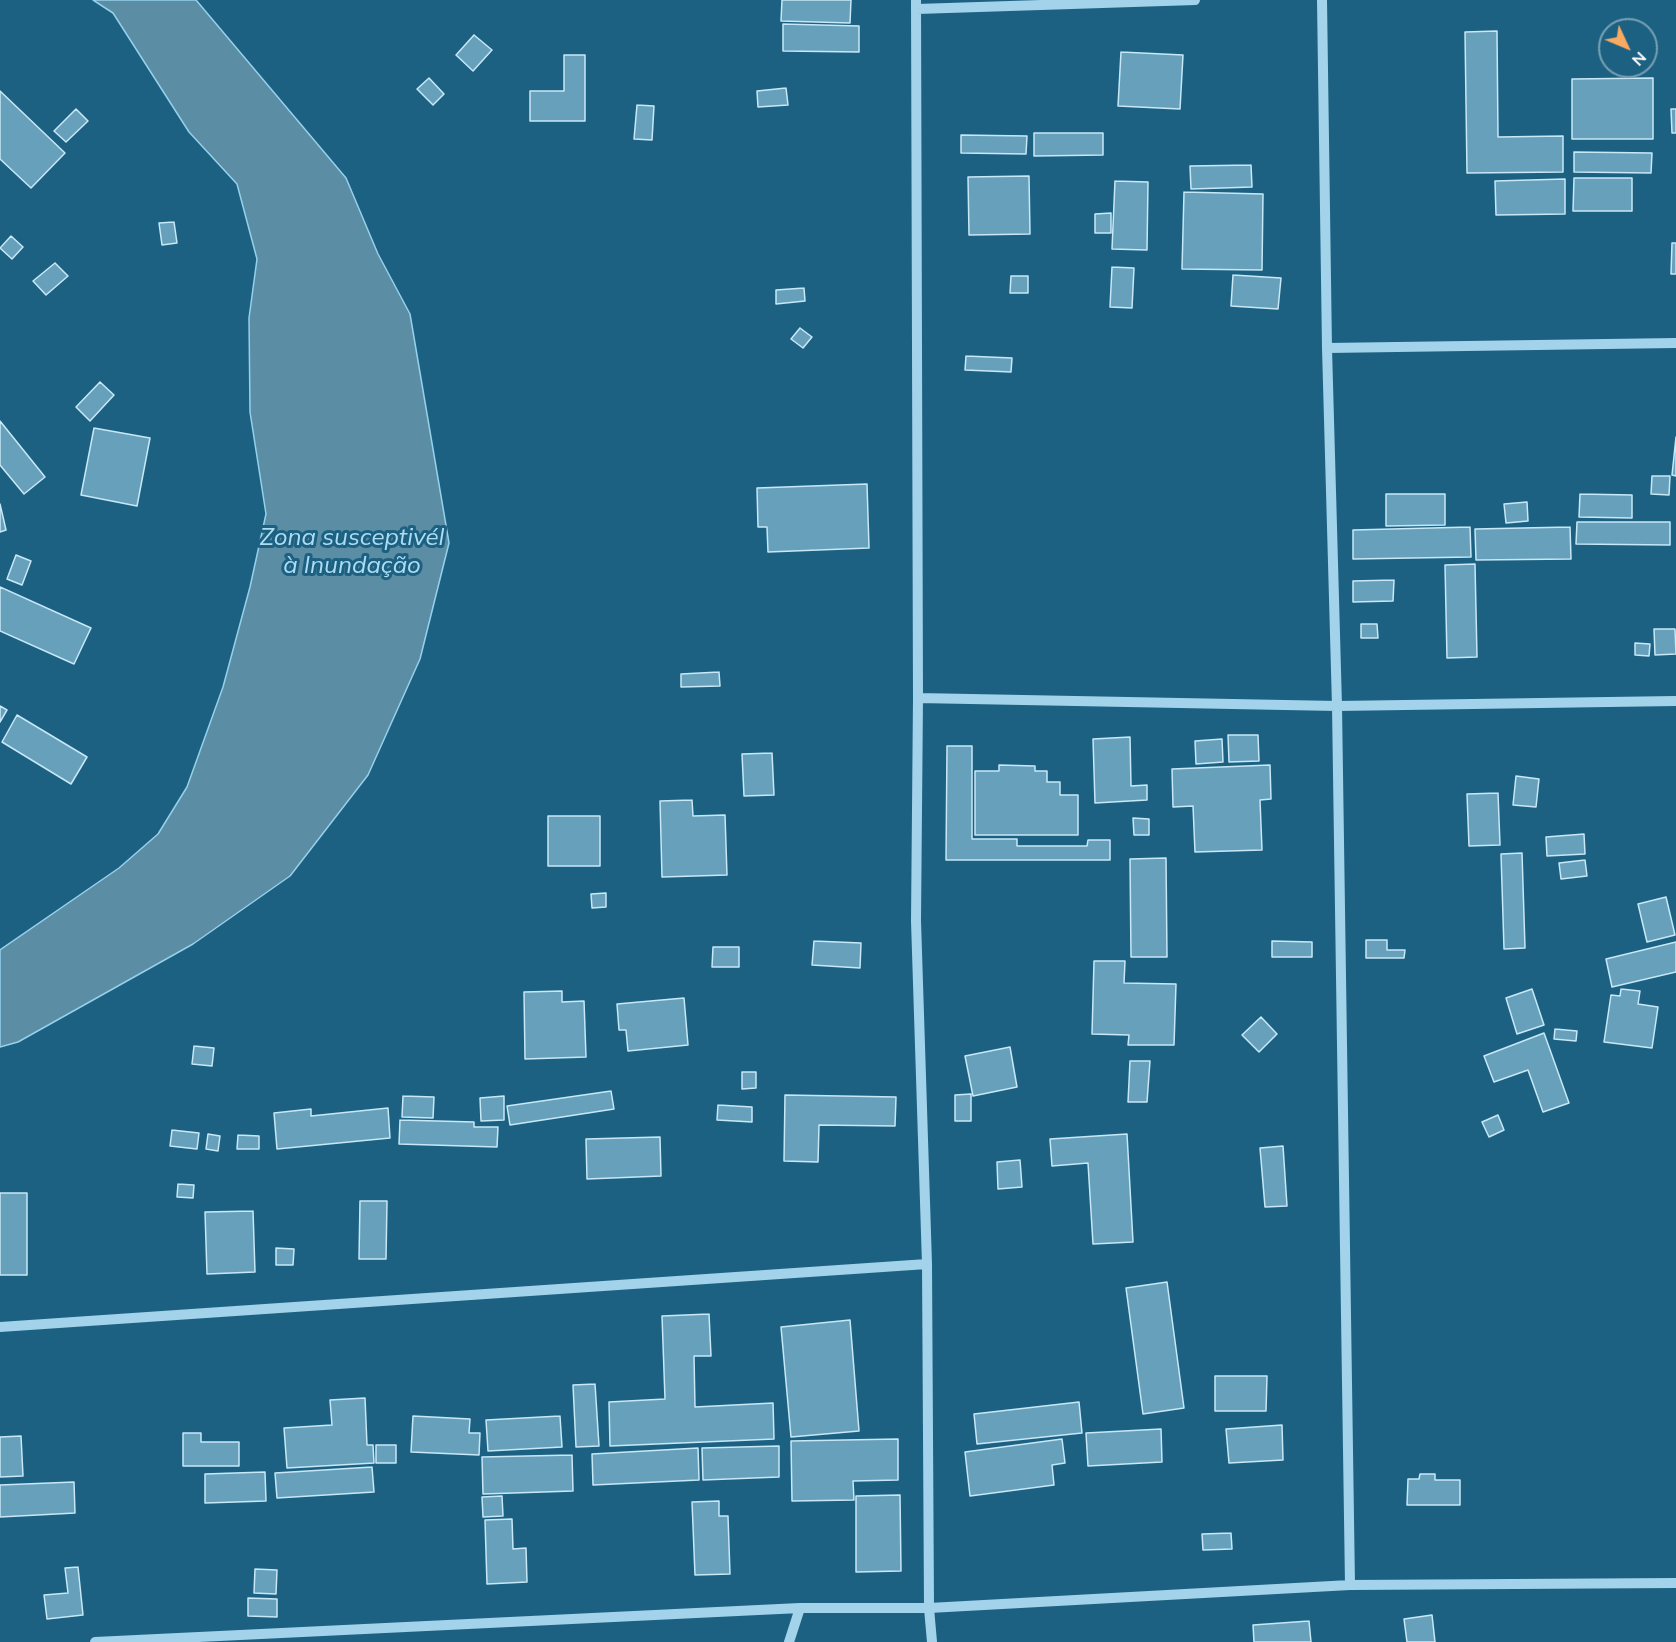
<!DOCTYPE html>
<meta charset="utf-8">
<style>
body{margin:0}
#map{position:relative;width:1676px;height:1642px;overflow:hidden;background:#1d6182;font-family:Mulish,sans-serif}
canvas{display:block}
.north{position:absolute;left:1598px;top:18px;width:60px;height:60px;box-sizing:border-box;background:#1d6182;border:2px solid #77a0b4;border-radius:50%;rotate:134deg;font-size:16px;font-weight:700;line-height:24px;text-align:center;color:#fff}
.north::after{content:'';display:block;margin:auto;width:21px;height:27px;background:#f9aa61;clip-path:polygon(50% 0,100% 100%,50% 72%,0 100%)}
</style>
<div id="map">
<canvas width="1676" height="1642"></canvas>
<div class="north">N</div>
</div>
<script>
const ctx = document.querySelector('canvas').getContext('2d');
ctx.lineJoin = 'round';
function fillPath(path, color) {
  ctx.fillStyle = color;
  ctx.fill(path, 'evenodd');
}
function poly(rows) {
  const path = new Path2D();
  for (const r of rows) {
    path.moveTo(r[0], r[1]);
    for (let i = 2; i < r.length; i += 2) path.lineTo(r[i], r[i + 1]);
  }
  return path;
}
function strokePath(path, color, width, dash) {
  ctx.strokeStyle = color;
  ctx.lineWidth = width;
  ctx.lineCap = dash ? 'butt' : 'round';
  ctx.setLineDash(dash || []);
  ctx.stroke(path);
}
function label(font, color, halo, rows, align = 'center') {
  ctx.font = font + ' Mulish,sans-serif';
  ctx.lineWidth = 6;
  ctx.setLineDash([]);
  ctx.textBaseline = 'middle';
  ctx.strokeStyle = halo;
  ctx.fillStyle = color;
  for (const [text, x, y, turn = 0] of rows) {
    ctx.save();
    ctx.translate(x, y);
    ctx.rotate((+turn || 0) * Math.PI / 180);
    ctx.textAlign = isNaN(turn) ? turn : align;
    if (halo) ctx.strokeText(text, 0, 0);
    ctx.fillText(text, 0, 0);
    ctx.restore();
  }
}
const water = poly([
 [93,0,196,0,346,178,378,254,410,314,449,543,420,659,368,775,290,876,193,944,18,1042,0,1047,0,950,119,868,158,834,187,787,223,687,250,587,266,514,250,412,249,318,257,259,237,184,189,132,113,13,93,0]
]);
fillPath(water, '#5b8da4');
strokePath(water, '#96d1ec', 1.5);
const building = poly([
 [782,0,851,0,850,23,781,21,782,0],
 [783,24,859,26,859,52,783,51,783,24],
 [1497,31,1498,137,1563,136,1563,172,1467,173,1465,32,1497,31],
 [474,35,492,50,473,71,456,55,474,35],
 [1121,52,1183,55,1180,109,1118,106,1121,52],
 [564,55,585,55,585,121,530,121,530,91,564,91,564,55],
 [429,78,444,94,433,105,417,89,429,78],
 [1653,78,1653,139,1572,139,1572,79,1653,78],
 [786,88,788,105,758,107,757,91,786,88],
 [0,91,65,153,31,188,0,159,0,91],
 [637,105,654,106,652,140,634,139,637,105],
 [76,109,88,121,66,142,54,131,76,109],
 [1671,109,1676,109,1676,133,1672,133,1671,109],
 [1034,133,1103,133,1103,155,1034,156,1034,133],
 [961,135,1027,136,1026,154,961,153,961,135],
 [1574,152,1652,153,1651,173,1574,172,1574,152],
 [1251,165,1252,187,1191,189,1190,166,1251,165],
 [1029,176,1030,234,969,235,968,177,1029,176],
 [1574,178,1632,178,1632,211,1573,211,1574,178],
 [1565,179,1565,214,1496,215,1495,181,1565,179],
 [1115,181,1148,182,1147,250,1112,249,1115,181],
 [1184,192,1263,194,1262,270,1182,269,1184,192],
 [1111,213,1111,233,1095,233,1095,214,1111,213],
 [174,222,177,243,162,245,159,223,174,222],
 [11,236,23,247,12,259,0,248,11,236],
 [1672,243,1676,243,1676,274,1671,274,1672,243],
 [55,263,68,276,46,295,33,281,55,263],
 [1112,267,1134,268,1132,308,1110,307,1112,267],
 [1233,275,1281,278,1278,309,1231,306,1233,275],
 [1011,276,1028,276,1028,293,1010,293,1011,276],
 [804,288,805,301,776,304,776,290,804,288],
 [800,328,812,337,803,348,791,339,800,328],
 [966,356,1012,358,1011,372,965,370,966,356],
 [100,382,114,395,90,421,76,407,100,382],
 [0,421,45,477,24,494,0,465,0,421],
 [94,428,150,438,137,506,81,495,94,428],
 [1676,437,1676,476,1672,475,1676,437],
 [1652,476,1670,476,1669,495,1651,494,1652,476],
 [867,484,869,548,768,552,767,527,758,527,757,488,867,484],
 [1386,494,1445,494,1445,525,1386,526,1386,494],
 [1580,494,1632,495,1632,518,1579,517,1580,494],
 [1527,502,1528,521,1506,523,1504,504,1527,502],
 [0,504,6,530,0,532,0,504],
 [1577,522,1670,522,1670,545,1576,544,1577,522],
 [1470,527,1471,557,1353,559,1353,530,1470,527],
 [1570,527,1571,559,1476,560,1475,529,1570,527],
 [16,555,31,561,22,585,7,579,16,555],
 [1475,564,1477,657,1447,658,1445,565,1475,564],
 [1394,580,1393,601,1353,602,1353,581,1394,580],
 [0,587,91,628,74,664,0,631,0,587],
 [1361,624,1377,624,1378,638,1361,638,1361,624],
 [1654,629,1675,629,1676,654,1655,655,1654,629],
 [1635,643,1650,644,1649,656,1635,655,1635,643],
 [719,672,720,686,681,687,681,674,719,672],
 [0,706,7,710,0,722,0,706],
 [17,715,87,757,71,784,2,742,17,715],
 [1228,735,1258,735,1259,761,1229,762,1228,735],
 [1130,737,1131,786,1147,785,1147,800,1095,803,1093,739,1130,737],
 [1222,739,1223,762,1196,764,1195,741,1222,739],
 [947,746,972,746,972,839,1017,839,1017,846,1087,846,1088,840,1110,840,1110,860,946,860,947,746],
 [772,753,774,795,744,796,742,754,772,753],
 [999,765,1035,766,1035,771,1047,771,1047,782,1060,782,1060,795,1078,795,1078,835,975,835,975,771,999,771,999,765],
 [1270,765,1271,799,1260,800,1262,850,1195,852,1193,806,1173,807,1172,769,1270,765],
 [1516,776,1539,779,1536,807,1513,805,1516,776],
 [1498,793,1500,845,1469,846,1467,794,1498,793],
 [692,800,693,816,725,815,727,875,662,877,660,801,692,800],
 [548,816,600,816,600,866,548,866,548,816],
 [1133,818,1149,819,1149,835,1134,835,1133,818],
 [1584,834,1585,854,1547,856,1546,837,1584,834],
 [1522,853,1525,948,1504,949,1501,854,1522,853],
 [1166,858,1167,957,1131,957,1130,859,1166,858],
 [1585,860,1587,876,1561,879,1559,863,1585,860],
 [606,893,606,907,592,908,591,894,606,893],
 [1666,897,1675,935,1647,942,1638,904,1666,897],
 [1366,940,1387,940,1387,950,1405,950,1404,958,1366,958,1366,940],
 [814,941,861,943,860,968,812,965,814,941],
 [1272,941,1312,942,1312,957,1272,957,1272,941],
 [1676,942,1676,972,1612,987,1606,959,1676,942],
 [713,947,739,947,739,967,712,967,713,947],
 [1094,961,1125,961,1124,983,1176,984,1174,1045,1128,1045,1129,1035,1092,1034,1094,961],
 [1532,989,1544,1025,1517,1034,1506,998,1532,989],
 [1621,989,1640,991,1638,1004,1658,1007,1652,1048,1604,1042,1611,995,1620,996,1621,989],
 [562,991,562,1002,584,1001,586,1057,525,1059,524,992,562,991],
 [684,998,688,1045,628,1051,626,1030,619,1030,617,1004,684,998],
 [1261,1017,1277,1034,1259,1052,1242,1035,1261,1017],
 [1555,1029,1577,1031,1576,1041,1554,1039,1555,1029],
 [1544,1033,1569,1103,1543,1112,1528,1070,1494,1082,1484,1056,1544,1033],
 [194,1046,214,1048,212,1066,192,1064,194,1046],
 [1010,1047,1017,1087,973,1096,965,1056,1010,1047],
 [1130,1061,1150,1061,1147,1102,1128,1102,1130,1061],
 [742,1072,756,1072,756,1088,742,1089,742,1072],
 [611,1091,614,1109,510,1125,507,1106,611,1091],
 [971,1094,971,1121,955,1121,955,1095,971,1094],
 [785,1095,896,1097,895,1126,819,1125,818,1162,784,1161,785,1095],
 [403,1096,434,1097,433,1118,402,1117,403,1096],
 [504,1096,504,1120,481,1121,480,1098,504,1096],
 [718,1105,752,1107,752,1122,717,1120,718,1105],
 [388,1108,390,1138,277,1149,274,1113,311,1109,311,1116,388,1108],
 [1498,1115,1504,1130,1489,1137,1482,1122,1498,1115],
 [400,1120,474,1122,474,1127,498,1127,497,1147,399,1144,400,1120],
 [172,1130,199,1133,197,1149,170,1146,172,1130],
 [208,1134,220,1136,218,1151,206,1149,208,1134],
 [1127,1134,1133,1242,1093,1244,1088,1163,1052,1166,1050,1139,1127,1134],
 [238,1135,259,1136,259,1149,237,1149,238,1135],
 [660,1137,661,1176,587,1179,586,1139,660,1137],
 [1283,1146,1287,1206,1265,1207,1260,1148,1283,1146],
 [1020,1160,1022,1187,998,1189,997,1162,1020,1160],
 [178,1184,194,1185,193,1198,177,1197,178,1184],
 [0,1193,27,1193,27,1275,0,1275,0,1193],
 [360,1201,387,1201,386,1259,359,1259,360,1201],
 [253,1211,255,1272,207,1274,205,1212,253,1211],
 [276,1248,294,1249,293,1265,276,1265,276,1248],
 [1167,1282,1184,1408,1143,1414,1126,1288,1167,1282],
 [709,1314,711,1356,694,1356,695,1407,773,1403,774,1439,610,1446,609,1402,665,1399,662,1316,709,1314],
 [850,1320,859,1431,791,1437,781,1327,850,1320],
 [1215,1376,1267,1376,1266,1411,1215,1411,1215,1376],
 [595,1384,599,1446,576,1447,573,1385,595,1384],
 [365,1398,367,1445,373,1445,374,1463,287,1468,284,1428,332,1425,330,1400,365,1398],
 [1079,1402,1082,1433,977,1444,974,1414,1079,1402],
 [413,1416,470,1419,469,1433,480,1433,479,1455,411,1452,413,1416],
 [560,1416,562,1447,488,1451,486,1420,560,1416],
 [1282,1425,1283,1460,1229,1463,1226,1429,1282,1425],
 [1161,1429,1162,1462,1088,1466,1086,1433,1161,1429],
 [183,1433,201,1433,201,1442,239,1442,239,1466,183,1466,183,1433],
 [21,1436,23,1476,0,1477,0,1437,21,1436],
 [898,1439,898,1480,853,1481,854,1500,792,1501,791,1441,898,1439],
 [1062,1439,1065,1463,1052,1465,1054,1485,970,1496,965,1452,1062,1439],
 [376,1445,396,1445,396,1463,376,1463,376,1445],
 [779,1446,779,1477,703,1480,702,1448,779,1446],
 [698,1448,699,1480,593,1485,592,1454,698,1448],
 [572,1455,573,1491,483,1494,482,1457,572,1455],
 [372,1467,374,1492,277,1498,275,1473,372,1467],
 [265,1472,266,1501,205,1503,205,1474,265,1472],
 [1420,1474,1435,1474,1435,1480,1460,1480,1460,1505,1407,1505,1408,1479,1419,1479,1420,1474],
 [74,1482,75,1513,0,1517,0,1485,74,1482],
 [900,1495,901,1571,856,1572,856,1496,900,1495],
 [502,1496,503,1516,483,1517,482,1497,502,1496],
 [719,1501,719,1516,728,1516,730,1574,695,1575,692,1502,719,1501],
 [512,1519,513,1549,526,1548,527,1582,487,1584,485,1520,512,1519],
 [1231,1533,1232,1549,1203,1550,1202,1534,1231,1533],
 [78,1567,83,1615,47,1619,44,1595,68,1593,65,1568,78,1567],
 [255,1569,277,1570,276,1594,254,1593,255,1569],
 [248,1598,277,1599,277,1617,248,1616,248,1598],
 [1432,1615,1435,1642,1407,1642,1404,1619,1432,1615],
 [1309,1621,1311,1642,1254,1642,1253,1625,1309,1621]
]);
fillPath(building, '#67a0bb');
strokePath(building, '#c7e8f7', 1.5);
strokePath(poly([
 [916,0,918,698,916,921,927,1264,929,1608,932,1642],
 [1322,0,1327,348,1337,706,1350,1585],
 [917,9,1195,0],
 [1327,348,1676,343],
 [918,698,1337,706,1676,701],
 [0,1327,927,1264],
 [95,1642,800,1608,929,1608,1350,1585,1676,1583],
 [789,1642,800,1608]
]), '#a3d3ea', 10);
label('italic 24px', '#aedcf1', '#1d6182', [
 ["Zona susceptivél",352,538],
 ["à Inundação",352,566]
]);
</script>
